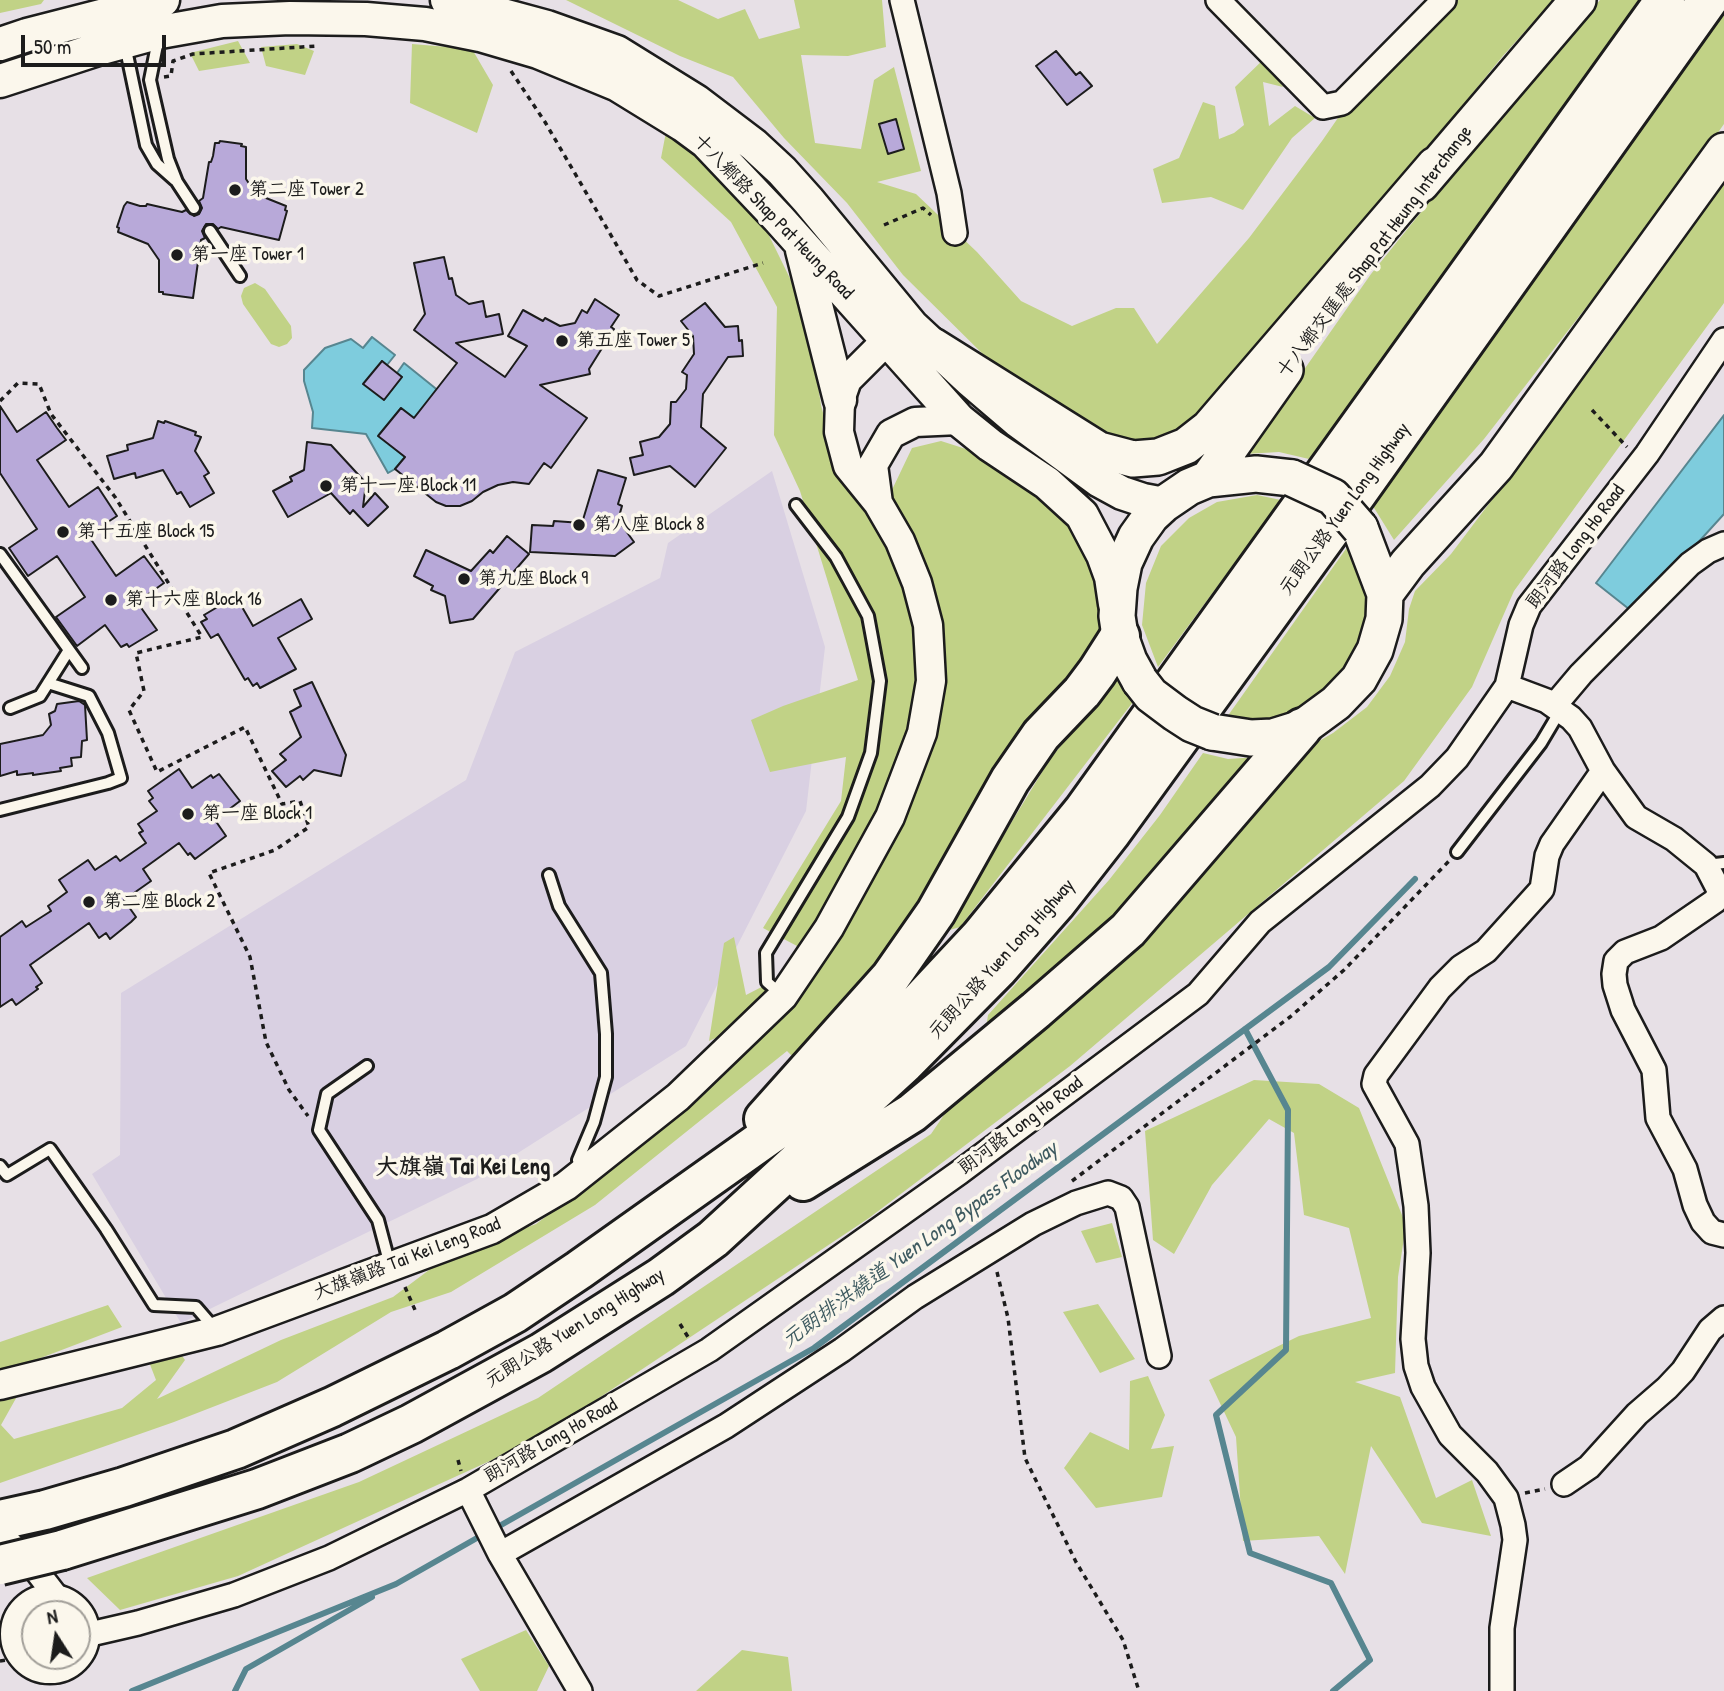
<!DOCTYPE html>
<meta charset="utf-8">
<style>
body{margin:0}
#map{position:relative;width:1724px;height:1691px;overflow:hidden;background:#e7e0e6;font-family:"Patrick Hand",sans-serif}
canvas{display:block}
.north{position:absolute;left:21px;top:1600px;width:70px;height:70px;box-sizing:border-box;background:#fbf7ec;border:2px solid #a29f99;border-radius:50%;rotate:348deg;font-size:19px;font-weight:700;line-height:28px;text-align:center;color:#1c1c1c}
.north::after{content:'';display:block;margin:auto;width:24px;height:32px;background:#1c1c1c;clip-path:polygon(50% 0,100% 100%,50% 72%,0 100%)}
.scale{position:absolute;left:21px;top:35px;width:145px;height:32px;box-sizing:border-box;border:4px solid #1c1c1c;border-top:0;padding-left:9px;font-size:21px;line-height:24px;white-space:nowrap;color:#1c1c1c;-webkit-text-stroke:5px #fbf7ec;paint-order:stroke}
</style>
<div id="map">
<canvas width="1724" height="1691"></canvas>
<div class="north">N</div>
<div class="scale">50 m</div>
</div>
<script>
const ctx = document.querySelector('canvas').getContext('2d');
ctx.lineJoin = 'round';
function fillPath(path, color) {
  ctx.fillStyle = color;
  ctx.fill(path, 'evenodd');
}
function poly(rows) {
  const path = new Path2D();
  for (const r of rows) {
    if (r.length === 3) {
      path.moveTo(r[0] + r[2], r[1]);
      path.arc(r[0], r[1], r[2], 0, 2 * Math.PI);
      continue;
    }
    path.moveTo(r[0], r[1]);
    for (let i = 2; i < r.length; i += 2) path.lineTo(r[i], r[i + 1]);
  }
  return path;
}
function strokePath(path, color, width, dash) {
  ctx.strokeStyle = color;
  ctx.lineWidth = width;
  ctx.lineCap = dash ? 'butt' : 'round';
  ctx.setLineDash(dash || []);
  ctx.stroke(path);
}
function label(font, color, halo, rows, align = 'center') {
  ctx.font = font + ' "Patrick Hand","LXGW WenKai TC",sans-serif';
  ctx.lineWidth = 7;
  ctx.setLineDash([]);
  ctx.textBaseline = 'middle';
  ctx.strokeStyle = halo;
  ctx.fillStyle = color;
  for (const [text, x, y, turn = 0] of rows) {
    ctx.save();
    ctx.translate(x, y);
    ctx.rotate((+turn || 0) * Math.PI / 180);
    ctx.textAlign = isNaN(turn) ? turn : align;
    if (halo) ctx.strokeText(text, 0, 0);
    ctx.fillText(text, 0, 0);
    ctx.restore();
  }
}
fillPath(poly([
 [772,471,825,647,806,811,686,1046,477,1179,181,1323,92,1174,120,1155,121,993,466,780,515,652,660,578,668,543]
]), '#d9d0e2');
fillPath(poly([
 [0,0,44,0,41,4,0,13],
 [566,0,678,0,718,19,745,9,759,39,800,28,794,0,882,0,886,47,848,56,801,55,815,143,861,149,874,80,894,67,921,171,877,182,916,194,977,252,1021,301,1072,326,1116,308,1134,308,1157,344,1249,238,1322,141,1385,50,1430,0,1553,0,1502,57,1387,198,1202,417,1178,430,1156,439,1126,440,1091,430,1002,373,903,275,847,203,784,138,733,77,680,56],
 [1600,0,1646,0,1309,459,1279,452,1245,454,1371,274,1473,148],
 [1724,13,1724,124,1681,185,1484,439,1394,540,1371,503,1518,302],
 [238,41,250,63,199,71,190,53],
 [297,44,314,51,305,75,266,66,261,47],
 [412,44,472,49,493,85,477,133,410,103],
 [1266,57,1283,87,1263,82,1269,126,1295,106,1315,118,1292,138,1243,210,1211,197,1162,203,1153,169,1179,158,1203,102,1215,106,1219,139,1234,133,1244,125,1235,87],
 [666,132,701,151,754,205,807,313,821,405,836,463,890,494,912,448,941,441,991,457,1035,485,1089,542,1103,612,1100,632,911,921,879,964,793,1057,787,1051,595,1205,451,1292,391,1312,277,1382,174,1422,0,1483,0,1342,108,1305,122,1327,38,1359,1,1425,14,1439,122,1408,156,1380,144,1349,168,1336,185,1360,157,1399,281,1340,393,1297,445,1258,536,1224,585,1187,733,1030,709,1041,724,943,734,937,746,995,783,976,797,946,763,928,841,801,846,757,770,772,751,720,783,706,858,680,800,491,774,435,777,307,731,222,661,158],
 [1724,180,1724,303,1514,591,1472,687,1404,781,1070,1066,869,1218,578,1412,492,1460,238,1576,120,1610,87,1578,359,1482,538,1398,931,1134,950,1106,1302,751,1333,733,1367,707,1390,676,1405,642,1409,609,1415,591,1451,554,1602,354],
 [255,283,265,289,291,326,292,338,287,344,279,347,271,344,243,304,241,296,244,288],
 [1257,495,1281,500,1158,667,1142,625,1146,583,1161,546,1189,518,1217,502],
 [1348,546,1362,574,1368,608,1363,643,1350,673,1292,716,1254,722,1227,717],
 [1117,678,1133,702,960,927,939,933,994,851,1050,759],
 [1203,753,1228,759,1257,757,1131,906,985,1035,988,1015,1109,880,1160,815],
 [1254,1080,1319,1084,1359,1108,1406,1225,1398,1277,1395,1373,1355,1382,1400,1397,1436,1498,1472,1480,1491,1536,1422,1523,1371,1446,1345,1574,1319,1536,1243,1541,1236,1437,1209,1380,1299,1336,1371,1318,1349,1228,1304,1215,1294,1133,1269,1119,1212,1185,1174,1254,1153,1240,1145,1131],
 [1112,1223,1122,1257,1096,1263,1081,1231],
 [1098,1304,1135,1359,1100,1373,1063,1312],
 [1148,1376,1165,1415,1151,1449,1174,1446,1162,1497,1096,1508,1064,1468,1090,1432,1129,1450,1130,1381],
 [526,1630,549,1666,537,1691,480,1691,461,1659],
 [742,1650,788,1657,792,1691,696,1691]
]), '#c1d286');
const water = poly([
 [372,337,395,355,387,365,382,361,384,400,402,377,397,373,404,363,445,396,423,407,414,418,401,408,379,435,405,457,395,469,388,473,366,434,312,428,313,412,304,381,304,370,325,348,351,339,363,348,372,337],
 [1724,415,1724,514,1634,613,1596,583,1724,415]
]);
fillPath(water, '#7eccdd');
strokePath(water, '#578690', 2);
strokePath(poly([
 [1245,1029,1288,1110,1286,1350,1216,1415,1250,1553,1331,1583,1370,1660,1333,1691],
 [494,1529,814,1348,1329,967,1415,879],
 [132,1691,396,1584,484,1534],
 [235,1691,246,1669,372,1597]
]), '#578690', 6);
const building = poly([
 [1056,51,1076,75,1080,72,1092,86,1067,105,1036,66,1056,51],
 [896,119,904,149,888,154,879,124,896,119],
 [220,141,242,144,241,146,246,147,246,179,256,194,286,206,285,210,287,211,279,240,221,227,218,229,213,224,206,224,202,231,205,238,201,240,193,298,163,294,163,292,159,292,159,260,148,244,118,232,119,228,117,227,124,206,127,202,140,206,146,206,147,204,182,212,186,210,194,216,199,214,202,208,199,201,203,198,209,162,211,162,213,156,215,143,219,143,220,141],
 [444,257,449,279,452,278,456,295,469,304,483,301,486,317,499,314,503,334,456,343,505,377,527,346,508,336,523,310,543,321,545,318,560,326,575,323,582,310,587,313,595,299,619,315,611,327,614,329,589,369,590,374,540,385,587,418,551,468,544,463,529,484,513,482,498,485,483,492,472,501,460,506,446,506,436,502,395,469,405,457,378,436,401,408,414,418,457,363,414,330,425,314,414,263,444,257],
 [705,303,725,327,738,326,739,341,742,340,743,356,728,357,703,394,701,427,726,448,695,487,670,466,634,475,630,458,643,455,640,442,659,437,670,424,671,402,676,402,686,389,687,375,682,372,694,354,693,336,681,321,705,303],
 [382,361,402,377,384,400,363,384,382,361],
 [0,406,17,432,46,412,57,428,66,440,37,460,69,507,98,487,117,516,88,535,116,576,144,556,164,583,137,602,157,630,129,647,127,644,121,647,105,625,77,646,56,617,85,597,57,556,28,576,9,548,37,529,0,473,0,406],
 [158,421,164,423,165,421,196,432,195,435,201,437,195,451,209,473,204,476,214,493,190,507,181,492,177,494,163,470,136,478,135,473,114,479,107,456,128,450,127,445,153,438,158,421],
 [307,442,331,445,366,483,363,507,375,493,388,507,368,526,353,510,350,514,331,493,288,517,273,491,292,481,290,477,304,470,307,442],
 [598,470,626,478,618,504,622,506,618,520,634,542,615,556,530,552,532,525,553,526,554,521,582,523,598,470],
 [507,536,529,554,473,619,450,623,445,596,431,590,433,586,414,576,426,550,471,571,490,550,493,553,507,536],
 [231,599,234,603,238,600,253,626,301,599,312,619,278,638,296,669,260,688,257,683,253,686,248,678,245,680,218,634,211,638,201,622,207,619,204,615,231,599],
 [312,682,346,755,341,776,314,770,303,780,300,776,286,787,272,771,286,760,280,754,301,737,290,712,301,706,294,690,312,682],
 [79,701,85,705,87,740,82,741,81,757,71,758,72,766,60,768,61,771,33,775,33,773,17,775,17,771,0,776,0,744,43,735,51,725,49,714,55,711,57,704,79,701],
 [179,769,192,788,211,775,213,778,219,774,240,801,215,820,226,836,195,859,190,853,188,855,179,843,143,869,151,881,124,900,136,917,131,922,110,939,106,933,99,938,89,923,30,965,42,983,36,987,38,989,16,1005,12,999,0,1007,0,937,22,921,26,927,51,911,48,906,67,892,59,880,88,860,95,870,116,856,120,861,146,843,139,833,143,831,138,824,157,811,149,801,153,798,148,791,179,769]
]);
fillPath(building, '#b8a9d9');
strokePath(building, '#1c1c1c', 2);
const service = poly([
 [159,35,150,80,168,159,177,182,194,208],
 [125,45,146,145,157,164,175,180],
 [210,231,240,276],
 [0,554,82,668],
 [10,708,40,696,69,650],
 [0,810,108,783,121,778,108,733,89,696,48,683],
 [1457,852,1541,743,1560,711],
 [1706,865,1724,863],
 [549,875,559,906,601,973,606,1034,606,1077,594,1122,578,1160,581,1171],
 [783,996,767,982,766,953,848,817,871,753,880,681,868,616,836,557,796,505],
 [367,1066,327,1094,319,1130,378,1220,387,1254,395,1264],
 [0,1166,7,1175,50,1149,106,1229,154,1305,196,1307,215,1329]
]);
const minor = poly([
 [902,0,949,193,955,233],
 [1218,0,1323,107,1342,103,1444,0],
 [1507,686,1547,701,1571,718,1580,728,1603,771,1636,817,1674,839,1706,865,1720,892,1715,901,1661,938,1625,952,1616,961,1614,974,1615,985,1623,1010,1654,1070,1658,1118,1685,1169,1695,1205,1703,1222,1712,1232,1724,1235],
 [1554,706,1581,674,1690,564,1708,551,1724,544],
 [1564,1484,1589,1467,1637,1414,1667,1388,1683,1371,1710,1330,1724,1318],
 [468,1490,500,1554,580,1691],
 [0,1533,35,1569,59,1600],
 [500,1554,726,1426,842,1350,915,1297,1033,1224,1076,1203,1108,1193,1121,1198,1127,1207,1159,1356],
 [86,1635,138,1623,234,1595,329,1558,468,1490,709,1350,960,1172,1198,994,1260,922,1430,786,1457,758,1507,686,1521,625,1529,606,1647,454,1724,340],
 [1502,1691,1502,1628,1515,1540,1513,1525,1506,1498,1487,1472,1450,1435,1423,1387,1416,1366,1413,1339,1418,1253,1416,1206,1407,1144,1374,1084,1376,1075,1440,988,1461,967,1486,951,1542,889,1547,856,1552,844,1603,771]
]);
const tertiary = poly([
 [878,503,873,465,891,434,915,422,959,420],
 [0,1385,217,1331,492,1229,566,1186,678,1097,783,996,829,928,890,817,922,733,931,681,928,625,917,583,900,541,878,503,848,466,839,432,840,400,847,380,877,350,907,330],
 [50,1634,35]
]);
const secondary = poly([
 [447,0,547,27,617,52,696,101,754,145,782,171,808,200,912,326,970,380,1018,421,1100,481,1122,493,1143,500,1164,504],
 [0,44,27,35,163,0],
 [0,81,98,49,160,32,222,21,290,18,366,19,425,24,480,35,538,52,618,85,683,125,706,142,778,218,959,420,990,445,1047,483,1082,515,1103,555,1111,577,1115,604],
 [802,250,840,400]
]);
const primary = poly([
 [1421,184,1578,0],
 [933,346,1099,450,1133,459,1158,457,1186,446,1209,428,1435,165],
 [1208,479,1285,370],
 [1385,594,1408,563,1496,466,1724,151],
 [1140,681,1129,661,1120,636,1117,616,1119,588,1124,563,1136,537,1151,516,1164,504,1189,487,1208,479,1256,474,1292,478],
 [1212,732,1251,738,1273,737,1302,728,1336,703,1359,679,1375,650,1384,619,1385,594,1360,528]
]);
const motorway = poly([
 [764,1119,890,978,936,912,1010,780,1041,735,1082,692,1097,672,1120,636],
 [803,1181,912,1113,1036,1010,1128,930,1302,728],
 [0,1520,45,1510,124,1487,236,1449,332,1407,448,1350,515,1313,579,1270,806,1109,843,1077,895,1028,980,937,1083,811,1665,0],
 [62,1550,257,1489,350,1453,411,1424,541,1353,661,1277,713,1239,905,1063,998,969,1056,903,1110,834,1358,492,1708,0]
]);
strokePath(service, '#1c1c1c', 16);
strokePath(minor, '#1c1c1c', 28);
strokePath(tertiary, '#1c1c1c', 33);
strokePath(secondary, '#1c1c1c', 37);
strokePath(primary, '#1c1c1c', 40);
strokePath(motorway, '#1c1c1c', 44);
strokePath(poly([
 [511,71,545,122,637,280,659,296,763,263],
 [164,77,171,76,173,61,193,54,317,46],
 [884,225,923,208,931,215],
 [0,401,18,383,39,384,51,414,115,497,202,637,136,653,144,691,129,710,157,772,245,727,282,804,300,801,309,827,275,850,209,873,250,957,266,1042,289,1090,308,1116],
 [1592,410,1627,447],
 [1072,1181,1290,1017,1344,970,1449,861],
 [997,1272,1008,1318,1025,1458,1076,1562,1123,1640,1139,1691],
 [405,1287,415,1310],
 [680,1324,688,1337],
 [458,1460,461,1471],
 [1525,1493,1545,1489],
 [0,1661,23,1658]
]), '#1c1c1c', 3.5, [5, 5]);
strokePath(service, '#fbf7ec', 10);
strokePath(minor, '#fbf7ec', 23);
strokePath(tertiary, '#fbf7ec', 28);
strokePath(secondary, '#fbf7ec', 32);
strokePath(primary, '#fbf7ec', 35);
strokePath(motorway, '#fbf7ec', 38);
const primaryBridge = poly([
 [1292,478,1333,497,1360,528],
 [1140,681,1151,695,1175,713,1192,724,1212,732]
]);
const motorwayBridge = poly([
 [0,1565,62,1550]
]);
strokePath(primaryBridge, '#1c1c1c', 40, []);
strokePath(motorwayBridge, '#1c1c1c', 44, []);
strokePath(primaryBridge, '#fbf7ec', 35);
strokePath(motorwayBridge, '#fbf7ec', 38);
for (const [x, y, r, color] of [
 [235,190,7,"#1c1c1c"],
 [177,255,7,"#1c1c1c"],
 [562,341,7,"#1c1c1c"],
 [326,486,7,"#1c1c1c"],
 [579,525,7,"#1c1c1c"],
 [63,532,7,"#1c1c1c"],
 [464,579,7,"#1c1c1c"],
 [111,600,7,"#1c1c1c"],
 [188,814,7,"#1c1c1c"],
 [89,902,7,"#1c1c1c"]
]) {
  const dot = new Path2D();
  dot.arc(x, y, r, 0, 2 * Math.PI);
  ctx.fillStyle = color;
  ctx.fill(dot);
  strokePath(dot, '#fbf7ec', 2.5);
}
label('19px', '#1c1c1c', '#fbf7ec', [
 ["第二座 Tower 2",249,190],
 ["第一座 Tower 1",191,255],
 ["第五座 Tower 5",576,341],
 ["第十一座 Block 11",340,486],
 ["第八座 Block 8",593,525],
 ["第十五座 Block 15",77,532],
 ["第九座 Block 9",478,579],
 ["第十六座 Block 16",125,600],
 ["第一座 Block 1",202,814],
 ["第二座 Block 2",103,902]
], 'left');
label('19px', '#1c1c1c', '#fbf7ec', [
 ["十八鄉路 Shap Pat Heung Road",773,217,46],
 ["十八鄉交匯處 Shap Pat Heung Interchange",1375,252,-53],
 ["元朗公路 Yuen Long Highway",1345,509,-54],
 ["朗河路 Long Ho Road",1576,547,-53],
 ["元朗公路 Yuen Long Highway",1002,959,-48],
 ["朗河路 Long Ho Road",1021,1126,-37],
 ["大旗嶺路 Tai Kei Leng Road",407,1259,-21],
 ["元朗公路 Yuen Long Highway",575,1328,-32],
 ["朗河路 Long Ho Road",551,1441,-30]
]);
label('italic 21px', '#3e5a60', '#fbf7ec', [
 ["元朗排洪繞道 Yuen Long Bypass Floodway",920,1245,-36]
]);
label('bold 23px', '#1c1c1c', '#fbf7ec', [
 ["大旗嶺 Tai Kei Leng",463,1168]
]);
</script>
